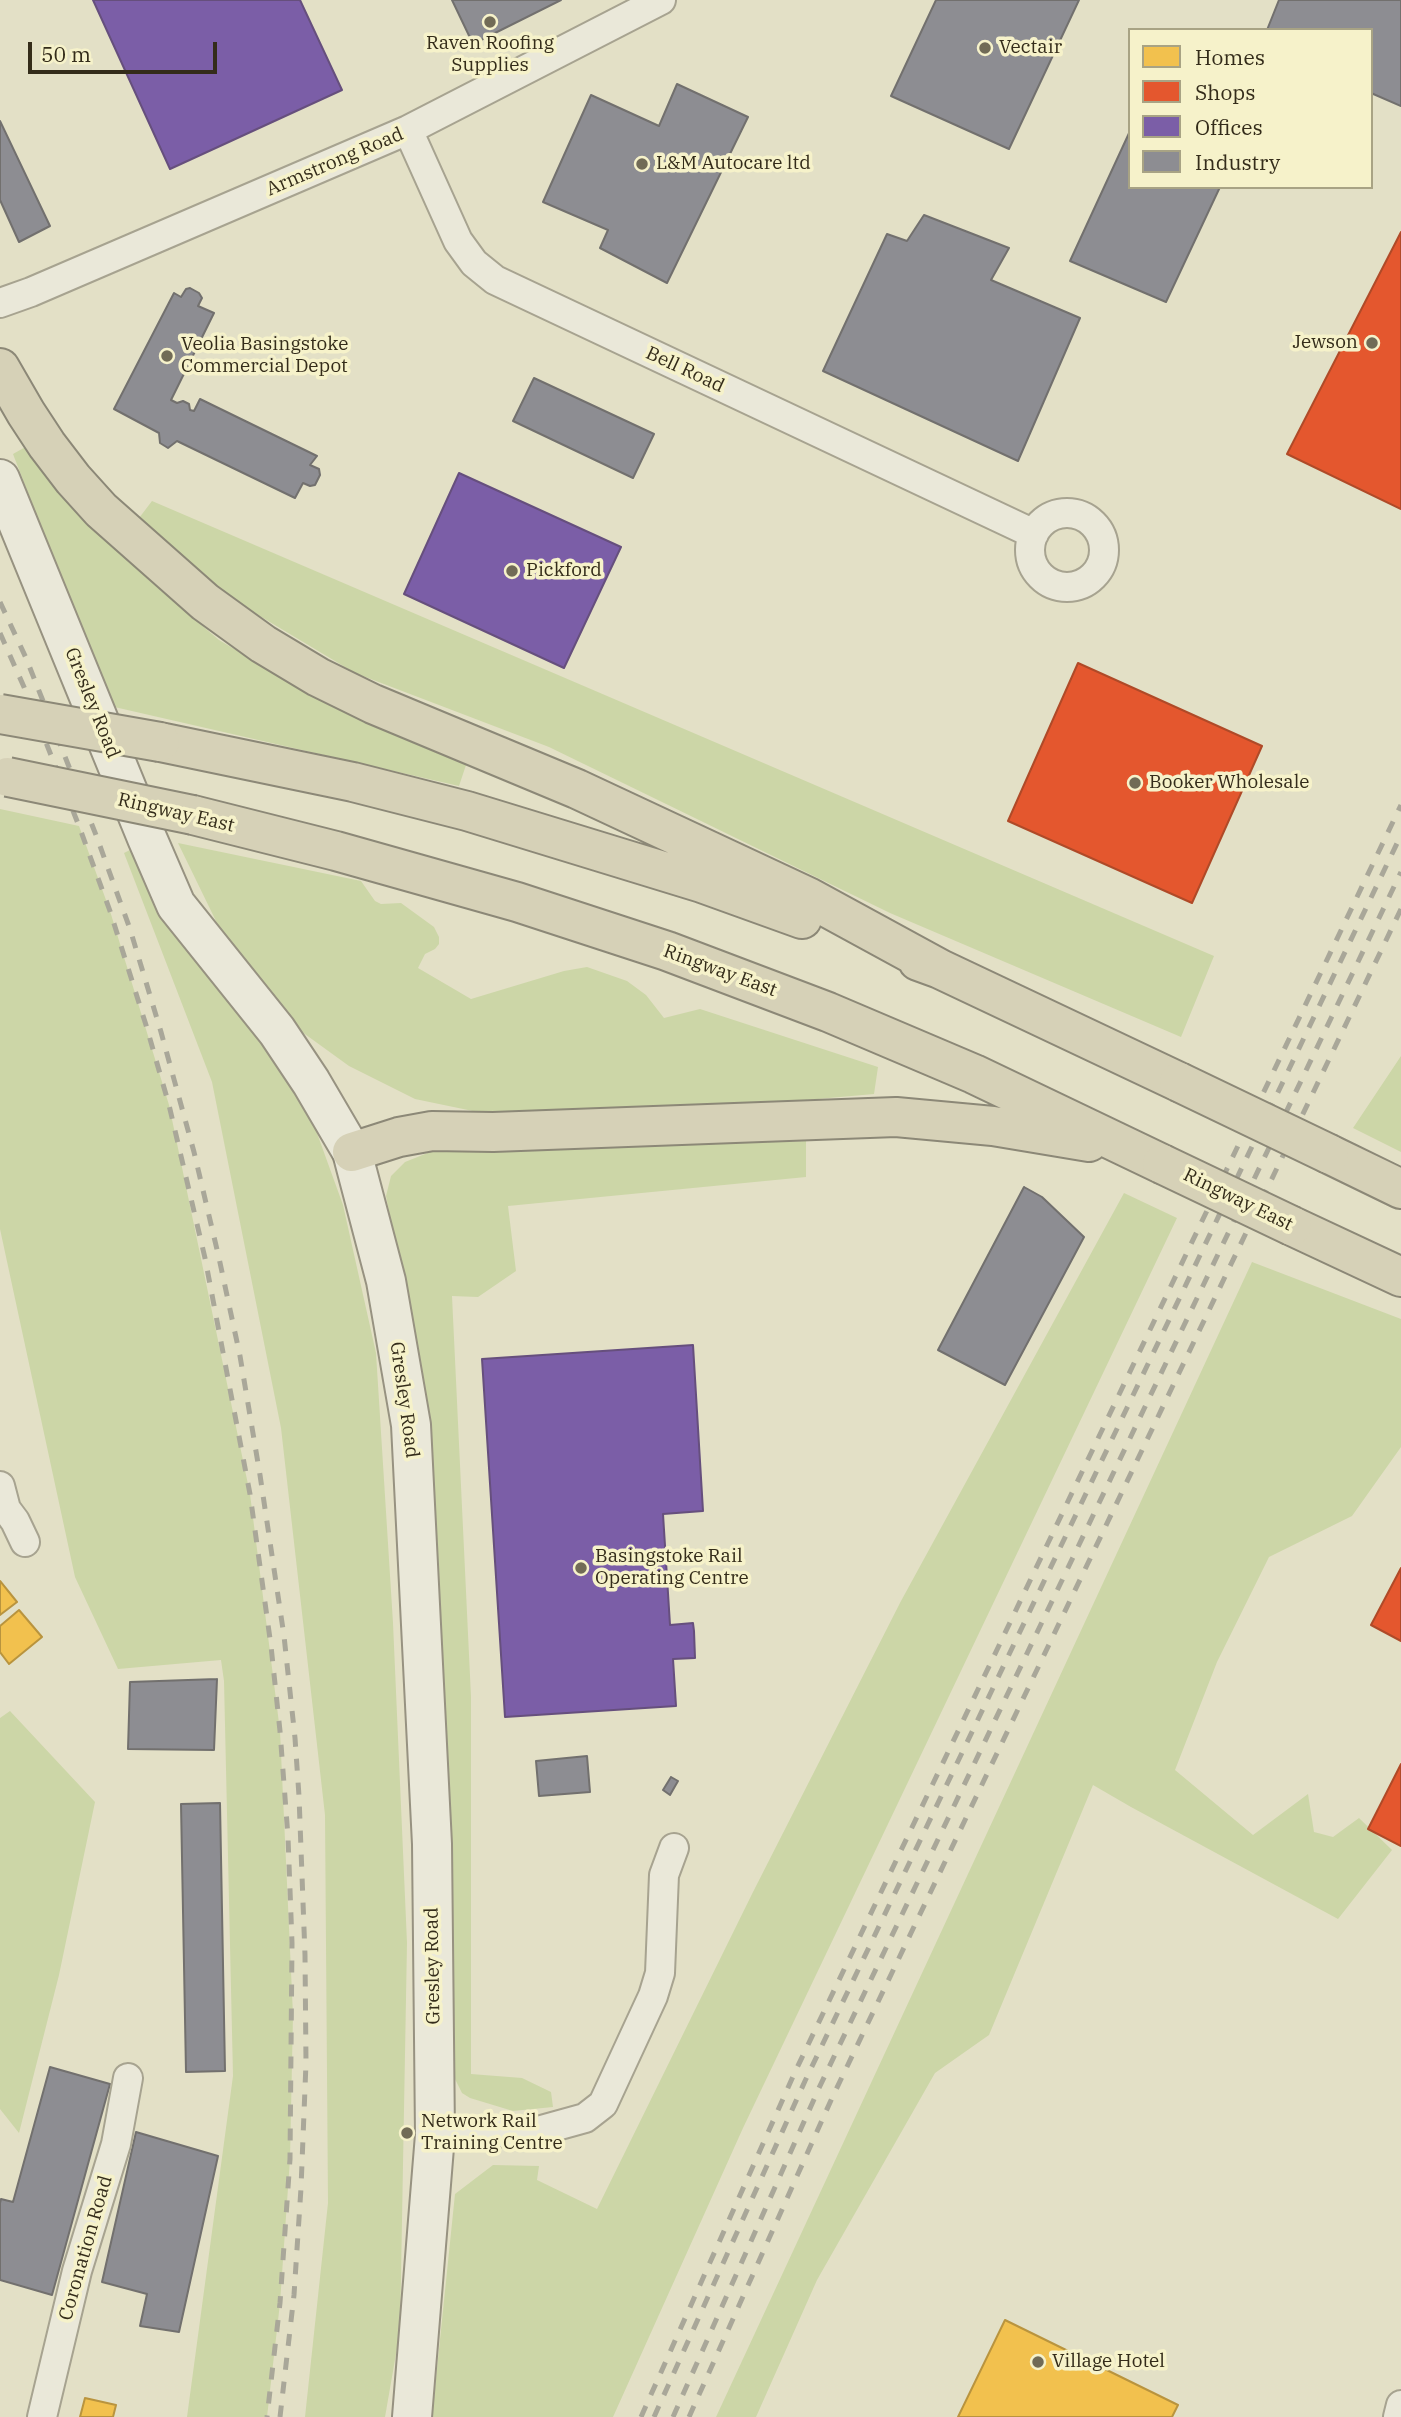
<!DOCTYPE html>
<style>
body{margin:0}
#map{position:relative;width:1401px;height:2417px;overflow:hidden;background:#e3e0c6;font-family:"IBM Plex Serif",serif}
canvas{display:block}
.legend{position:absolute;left:1128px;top:28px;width:245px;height:161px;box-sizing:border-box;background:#f6f2ca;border:2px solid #a8a384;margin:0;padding:9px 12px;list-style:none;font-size:21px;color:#342c1a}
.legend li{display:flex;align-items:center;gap:14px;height:35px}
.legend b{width:35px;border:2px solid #a8a384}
.scale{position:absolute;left:28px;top:42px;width:189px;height:32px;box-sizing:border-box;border:4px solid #342c1a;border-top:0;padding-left:9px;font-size:21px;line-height:24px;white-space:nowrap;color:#342c1a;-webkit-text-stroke:5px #f6f2ca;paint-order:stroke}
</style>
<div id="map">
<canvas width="1401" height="2417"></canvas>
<ul class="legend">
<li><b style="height:19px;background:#f2c14e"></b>Homes</li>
<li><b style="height:19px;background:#e4572e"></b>Shops</li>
<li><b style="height:19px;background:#7b5ea7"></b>Offices</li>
<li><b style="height:19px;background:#8d8d92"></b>Industry</li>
</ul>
<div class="scale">50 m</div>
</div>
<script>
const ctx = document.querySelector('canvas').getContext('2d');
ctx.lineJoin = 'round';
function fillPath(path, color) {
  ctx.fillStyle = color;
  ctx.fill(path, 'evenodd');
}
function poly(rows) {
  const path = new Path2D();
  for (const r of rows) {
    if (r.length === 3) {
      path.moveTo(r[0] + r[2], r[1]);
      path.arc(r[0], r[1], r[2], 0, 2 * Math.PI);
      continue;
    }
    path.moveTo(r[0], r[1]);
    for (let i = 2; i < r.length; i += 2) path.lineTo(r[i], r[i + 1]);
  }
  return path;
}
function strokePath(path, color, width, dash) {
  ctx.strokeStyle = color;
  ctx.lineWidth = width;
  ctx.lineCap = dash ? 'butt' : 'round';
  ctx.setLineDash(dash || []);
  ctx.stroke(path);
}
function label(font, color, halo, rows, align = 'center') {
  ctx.font = font + ' "IBM Plex Serif",serif';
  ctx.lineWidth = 7;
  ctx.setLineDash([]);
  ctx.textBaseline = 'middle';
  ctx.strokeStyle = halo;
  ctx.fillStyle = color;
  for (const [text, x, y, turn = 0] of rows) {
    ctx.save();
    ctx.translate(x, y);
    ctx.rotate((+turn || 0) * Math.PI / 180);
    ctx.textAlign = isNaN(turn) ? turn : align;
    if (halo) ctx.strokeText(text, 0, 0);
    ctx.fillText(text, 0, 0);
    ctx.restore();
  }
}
fillPath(poly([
 [29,445,85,514,152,583,219,640,299,687,468,759,459,786,110,706,13,454],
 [152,501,1214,956,1181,1037,890,913,549,747,355,673,218,591,136,522],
 [0,809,79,826,110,911,169,1105,250,1494,280,1731,293,2015,290,2159,280,2303,267,2417,187,2417,233,2076,224,1681,221,1660,118,1669,75,1577,0,1229],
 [144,843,309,1111,343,1205,376,1353,393,1623,407,1943,400,2331,385,2417,305,2417,328,2203,325,1815,281,1428,212,1082,124,853],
 [178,843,361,881,375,901,381,904,401,903,434,927,439,937,439,944,435,949,425,954,418,968,471,999,564,971,587,967,627,981,646,995,664,1018,700,1009,878,1067,874,1094,671,1112,492,1115,415,1099,349,1066,291,1024,232,954],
 [1401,1056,1401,1152,1353,1128],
 [806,1141,806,1177,508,1206,516,1271,478,1297,452,1296,471,1697,471,2074,522,2078,551,2092,553,2107,513,2111,470,2098,462,2093,454,2077,414,1341,386,1196,391,1176,405,1162,430,1152],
 [1124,1193,1177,1218,743,2128,613,2417,432,2417,455,2194,493,2165,539,2166,537,2180,597,2209,753,1892,901,1601],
 [1252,1262,1401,1319,1401,1447,1352,1516,1269,1557,1217,1662,1175,1770,1253,1835,1308,1794,1314,1832,1333,1837,1359,1818,1392,1850,1338,1919,1131,1807,1093,1785,989,2035,935,2073,817,2280,756,2417,716,2417],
 [10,1711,95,1802,59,1975,19,2133,0,2109,0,1718]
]), '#ccd6a7');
const homes = poly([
 [0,1581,17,1602,0,1615,0,1581],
 [19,1610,42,1637,9,1664,0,1652,0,1626,19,1610],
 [1005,2320,1178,2405,1172,2417,958,2417,1005,2320],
 [85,2398,116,2405,113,2417,80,2417,85,2398]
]);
fillPath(homes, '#f2c14e');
strokePath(homes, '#b9943e', 2);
const shops = poly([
 [1401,232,1401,509,1287,454,1401,232],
 [1078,663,1262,746,1192,903,1008,821,1078,663],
 [1401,1568,1401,1641,1371,1625,1401,1568],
 [1401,1764,1401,1846,1368,1829,1401,1764]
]);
fillPath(shops, '#e4572e');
strokePath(shops, '#af4a28', 2);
const offices = poly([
 [93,0,300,0,342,90,170,169,93,0],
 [459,473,621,547,564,668,404,594,459,473],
 [693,1345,703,1511,663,1514,670,1625,693,1623,694,1631,695,1658,673,1659,676,1706,505,1717,482,1359,693,1345]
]);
fillPath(offices, '#7b5ea7');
strokePath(offices, '#664f7d', 2);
const industry = poly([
 [452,0,561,0,473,44,452,0],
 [936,0,1079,0,1009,149,891,96,936,0],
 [1279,0,1401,0,1401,106,1371,93,1371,30,1267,30,1279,0],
 [677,84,748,117,667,283,600,248,608,230,543,202,591,95,659,126,677,84],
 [0,121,50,226,19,242,0,200,0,121],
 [1130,131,1130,187,1220,187,1166,302,1070,261,1130,131],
 [924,215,1009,248,991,280,1080,318,1018,461,823,371,887,234,907,241,924,215],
 [190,288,199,293,202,298,198,306,214,313,171,400,177,403,183,401,189,404,190,410,194,411,200,399,317,456,310,465,319,469,320,475,315,485,310,486,303,483,295,498,177,441,168,448,160,443,159,433,114,409,174,293,181,297,186,289,190,288],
 [534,378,654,434,633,478,513,421,534,378],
 [1024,1187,1042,1197,1084,1237,1005,1385,938,1350,1024,1187],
 [217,1679,214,1750,128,1749,130,1682,217,1679],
 [587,1756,590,1792,539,1796,536,1761,587,1756],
 [671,1777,678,1781,670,1795,663,1790,671,1777],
 [220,1803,225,2071,186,2072,181,1804,220,1803],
 [50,2067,110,2084,52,2295,0,2280,0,2203,1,2199,13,2202,50,2067],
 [136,2132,218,2156,179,2332,140,2326,147,2294,102,2282,136,2132]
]);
fillPath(industry, '#8d8d92');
strokePath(industry, '#72706e', 2);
const street = poly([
 [408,130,458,241,474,263,495,280,1034,534],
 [0,303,31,292,408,130,661,0],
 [1067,550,37],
 [0,1486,6,1509,15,1521,25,1542],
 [435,2135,538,2131,585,2118,603,2104,653,1996,660,1973,664,1875,674,1848],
 [42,2417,77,2271,116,2144,128,2078],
 [1398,2417,1401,2405]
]);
const secondary = poly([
 [0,479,147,838,176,905,277,1031,311,1082,352,1152,386,1281,411,1425,432,1844,435,2135,412,2417]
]);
const highway = poly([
 [0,368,26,413,47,445,73,479,101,510,205,602,263,644,318,677,373,704,577,789,808,897,940,969],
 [160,742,353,782,467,811,702,883,802,919],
 [193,815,336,851,517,902,667,951,828,1012,974,1074,1162,1164],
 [918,961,940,969,1179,1082],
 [352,1152,399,1137,432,1131,493,1132,896,1117,993,1126,1089,1142],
 [1329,1154,1401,1189],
 [1292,1226,1401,1277]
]);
strokePath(street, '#a7a390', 32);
strokePath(secondary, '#979281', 42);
strokePath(highway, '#8c8877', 42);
strokePath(street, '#eae8d9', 28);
strokePath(secondary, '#eae8d9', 38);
strokePath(highway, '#d6d1b7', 38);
strokePath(poly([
 [0,602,26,658,96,835,130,929,161,1032,194,1152,219,1258,240,1356,260,1475,284,1636,295,1738,299,1796,305,1955,306,2063,301,2188,294,2295,280,2417],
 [0,633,24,687,79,826,110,911,146,1025,169,1105,205,1258,250,1494,271,1646,280,1731,288,1837,292,1943,290,2159,280,2303,267,2417],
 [641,2417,795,2072,1401,805],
 [654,2417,805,2081,1401,835],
 [673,2417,819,2088,1401,872],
 [689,2417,832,2098,1401,909]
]), '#a9a799', 5, [12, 12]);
const highwayBridge = poly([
 [0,714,160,742],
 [8,777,193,815],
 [1179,1082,1329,1154],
 [1162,1164,1292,1226]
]);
strokePath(highwayBridge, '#8c8877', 42, []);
strokePath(highwayBridge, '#d6d1b7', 38);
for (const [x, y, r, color] of [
 [490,22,7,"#716b56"],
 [985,48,7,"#716b56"],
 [642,164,7,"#716b56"],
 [1372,343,7,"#716b56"],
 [167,356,7,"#716b56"],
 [512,571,7,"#716b56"],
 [1135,783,7,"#716b56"],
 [581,1568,7,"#716b56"],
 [407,2133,7,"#716b56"],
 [1038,2362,7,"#716b56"]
]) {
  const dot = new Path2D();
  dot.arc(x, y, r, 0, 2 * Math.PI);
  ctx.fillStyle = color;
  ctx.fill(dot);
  strokePath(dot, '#f6f2ca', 2.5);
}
label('19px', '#342c1a', '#f6f2ca', [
 ["Raven Roofing",490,44,"center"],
 ["Supplies",490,66,"center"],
 ["Vectair",999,48],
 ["L&M Autocare ltd",656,164],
 ["Jewson",1358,343,"right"],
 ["Veolia Basingstoke",181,345],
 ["Commercial Depot",181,367],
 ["Pickford",526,571],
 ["Booker Wholesale",1149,783],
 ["Basingstoke Rail",595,1557],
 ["Operating Centre",595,1579],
 ["Network Rail",421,2122],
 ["Training Centre",421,2144],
 ["Village Hotel",1052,2362]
], 'left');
label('19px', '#342c1a', '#f6f2ca', [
 ["Armstrong Road",335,162,-23],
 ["Bell Road",685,370,25],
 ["Gresley Road",92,703,68],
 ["Ringway East",176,813,13],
 ["Ringway East",720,971,20],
 ["Ringway East",1238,1200,26],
 ["Gresley Road",404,1400,82],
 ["Gresley Road",433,1966,-91],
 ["Coronation Road",86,2248,-74]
]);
</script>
